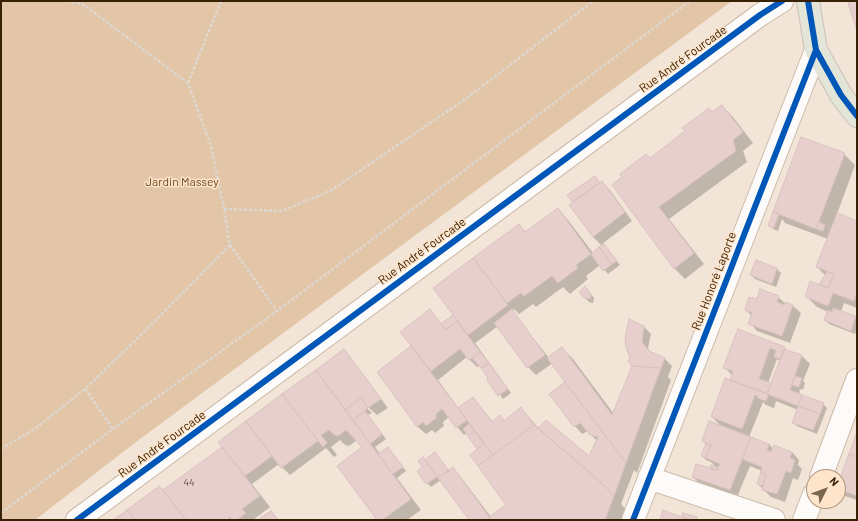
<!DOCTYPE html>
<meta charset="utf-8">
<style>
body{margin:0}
#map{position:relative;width:858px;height:521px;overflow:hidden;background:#f2e4d6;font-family:Barlow,sans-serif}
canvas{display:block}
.frame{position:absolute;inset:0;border:2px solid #382206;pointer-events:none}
.north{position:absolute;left:806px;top:469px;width:40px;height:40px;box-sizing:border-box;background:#fde4cb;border:1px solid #ae967c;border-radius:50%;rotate:48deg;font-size:11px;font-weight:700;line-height:16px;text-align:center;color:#382206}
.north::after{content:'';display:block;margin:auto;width:14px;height:18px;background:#79664f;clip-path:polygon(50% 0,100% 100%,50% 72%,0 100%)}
</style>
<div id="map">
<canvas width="858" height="521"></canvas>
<div class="frame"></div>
<div class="north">N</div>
</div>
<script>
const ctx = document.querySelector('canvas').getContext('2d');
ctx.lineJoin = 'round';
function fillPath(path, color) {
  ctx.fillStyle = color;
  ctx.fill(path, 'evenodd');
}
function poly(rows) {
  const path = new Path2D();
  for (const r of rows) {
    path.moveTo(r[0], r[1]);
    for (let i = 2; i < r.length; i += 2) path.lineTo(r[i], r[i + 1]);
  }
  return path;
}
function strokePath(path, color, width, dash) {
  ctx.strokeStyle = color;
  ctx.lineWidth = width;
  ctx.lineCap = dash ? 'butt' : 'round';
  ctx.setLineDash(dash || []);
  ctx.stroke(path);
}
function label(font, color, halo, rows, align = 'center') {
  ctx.font = font + ' Barlow,sans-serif';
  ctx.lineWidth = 3;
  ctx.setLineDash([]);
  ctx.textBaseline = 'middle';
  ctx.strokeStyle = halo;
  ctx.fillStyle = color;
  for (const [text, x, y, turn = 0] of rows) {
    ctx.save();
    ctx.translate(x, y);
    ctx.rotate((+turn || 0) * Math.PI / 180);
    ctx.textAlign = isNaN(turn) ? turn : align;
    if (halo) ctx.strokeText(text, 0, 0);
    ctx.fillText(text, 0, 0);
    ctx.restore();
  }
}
fillPath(poly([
 [1,1,732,1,136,442,35,520,1,520]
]), '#e3c6a7');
fillPath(poly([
 [722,106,733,117,753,143,743,151,747,162,669,219,704,264,685,279,674,268,614,185,686,131,709,109,713,113],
 [802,138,844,154,855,165,837,214,857,222,857,308,844,303,841,312,857,319,857,328,855,334,829,324,825,320,828,312,817,307,806,296,819,286,826,276,817,267,828,239,785,223,782,219,778,231,773,229,769,225],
 [602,182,610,190,632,221,602,244,620,265,608,274,600,265,586,276,588,279,570,294,563,287,536,307,533,304,519,314,514,309,513,310,515,313,514,314,549,358,562,348,573,359,614,414,633,366,643,326,651,334,648,348,650,353,664,358,672,366,668,377,671,380,637,473,634,470,621,504,626,510,623,520,470,520,441,480,431,487,427,483,424,467,426,461,435,454,449,471,452,469,463,480,491,517,507,505,471,455,479,449,467,433,464,435,449,417,443,422,444,426,435,433,432,430,426,434,418,427,378,372,413,346,430,311,442,324,453,317,457,321,458,320,434,288,519,225,526,232,558,209,568,220,593,253,602,246,593,237,570,205,574,203,569,195],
 [498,326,528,367,536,375,553,363,566,382,550,394,575,426,582,434,588,431,597,441,590,457,546,421,539,429,521,408,505,421,500,417,493,422,473,398,459,409,438,380,467,357,477,367,480,366,503,399,511,393,475,343],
 [756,261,777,269,781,273,776,287,755,279,751,275],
 [585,287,594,298,593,303,589,302,585,298],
 [778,297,786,304,786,303,793,306,801,313,790,343,757,331,750,323,752,316,746,310],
 [738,330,785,348,788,352,802,356,810,364,803,381,805,383,803,390,800,389,799,395,823,404,827,408,817,434,797,426,793,422,798,410,776,401,774,408,766,405,763,402,749,437,769,444,773,449,792,452,799,460,798,465,802,469,798,480,793,478,785,502,771,497,758,484,762,471,750,466,737,497,701,485,693,477,711,469,712,466,718,469,711,462,706,460,702,456,707,444,703,440,722,427,712,417,733,376,724,367],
 [777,359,781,362,772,385,768,383],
 [344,350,351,358,388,408,377,415,368,407,366,407,372,413,368,415,386,439,375,447,380,454,388,448,406,471,397,478,421,510,407,520,379,520,363,447,357,440,349,446,345,445,340,440,331,447,337,455,334,457,326,448,290,475,279,464,252,484,270,507,253,520,115,520,227,453,228,452,220,442],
 [857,435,857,500,845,496,838,488]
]), '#0003');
const building = poly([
 [848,1,857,1,857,30,850,10,848,1],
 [722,105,743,132,733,140,736,151,659,207,694,253,674,269,612,185,622,177,620,174,646,154,650,158,685,131,682,128,709,108,712,112,722,105],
 [801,137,845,153,816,229,773,212,801,137],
 [595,176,600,183,572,202,567,195,595,176],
 [602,181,625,212,593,237,569,205,602,181],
 [558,208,591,254,576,265,578,268,558,283,552,276,524,296,521,293,507,303,473,258,519,224,525,232,558,208],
 [773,212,779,214,774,228,768,226,773,212],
 [837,213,857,221,857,292,854,301,833,293,828,306,805,297,810,281,828,288,834,274,816,267,837,213],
 [819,222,825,225,823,231,816,229,819,222],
 [604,244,617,261,612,264,599,247,604,244],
 [599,247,612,264,603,271,591,254,599,247],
 [473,258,508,305,468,335,433,288,473,258],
 [756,260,777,268,772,284,750,275,756,260],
 [827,272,834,274,828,288,819,285,827,272],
 [585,286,590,293,591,298,589,299,584,298,579,292,585,286],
 [760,289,779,296,777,302,784,305,786,302,793,305,782,336,748,324,752,313,745,310,746,306,749,297,757,299,760,289],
 [833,308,856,316,851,331,824,320,828,310,832,312,833,308],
 [430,309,446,330,457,321,480,352,469,360,460,349,431,371,400,332,430,309],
 [512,309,545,355,527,368,494,323,512,309],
 [453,315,457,321,446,330,441,324,453,315],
 [629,319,644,326,642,342,649,351,665,358,661,368,632,366,628,361,630,358,626,347,625,338,629,319],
 [738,329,785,347,781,359,774,357,776,350,770,348,759,379,771,383,767,394,730,380,733,371,723,368,738,329],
 [411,346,467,420,456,428,442,409,436,414,436,418,426,426,423,422,417,427,377,372,411,346],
 [562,347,612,415,632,366,661,368,626,463,547,358,562,347],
 [344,349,381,399,368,408,361,398,345,410,316,370,344,349],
 [784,349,802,355,790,390,802,395,798,406,767,394,784,349],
 [480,352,489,363,481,368,472,358,480,352],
 [489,363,508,389,498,396,487,380,488,378,481,368,489,363],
 [316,370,411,499,382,520,377,520,337,466,362,447,346,430,338,436,333,434,329,430,321,435,327,443,323,447,282,394,316,370],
 [795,376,802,378,799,387,792,385,795,376],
 [725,378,769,394,766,401,757,398,758,396,755,395,742,429,711,417,725,378],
 [565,382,626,463,614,496,605,486,538,428,546,420,589,456,598,437,590,435,580,423,574,427,549,394,565,382],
 [282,394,318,441,281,468,246,421,282,394],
 [802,395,824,403,820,414,798,406,802,395],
 [473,397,492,422,500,415,504,421,521,407,534,425,493,455,458,408,473,397],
 [361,398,368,408,353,420,345,410,361,398],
 [798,406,820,414,813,430,792,423,798,406],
 [365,411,382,434,370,444,353,420,365,411],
 [246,421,272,456,245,476,218,442,246,421],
 [709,421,751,437,730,490,692,477,696,464,717,470,720,464,706,458,711,445,702,441,709,421],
 [469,424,474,431,468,436,463,429,469,424],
 [534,425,605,486,614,496,605,520,491,520,489,517,506,505,478,466,534,425],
 [474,431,484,444,477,449,468,436,474,431],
 [857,432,857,457,849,454,857,432],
 [751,437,769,444,767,450,771,452,774,445,792,452,790,458,795,460,791,473,786,471,777,494,762,490,766,474,761,472,762,467,742,459,751,437],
 [706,443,711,445,706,458,701,456,706,443],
 [484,444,493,455,478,466,470,455,484,444],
 [222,447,260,496,242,509,246,513,237,520,232,520,230,517,227,520,186,520,163,490,222,447],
 [388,447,403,467,393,474,378,454,388,447],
 [435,452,449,471,438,478,425,460,435,452],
 [849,454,857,457,857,496,838,489,838,484,849,454],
 [423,457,437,477,426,484,417,471,422,467,418,461,423,457],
 [711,465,718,467,717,470,710,469,711,465],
 [453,467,489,517,491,520,469,520,438,478,453,467],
 [761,472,766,474,763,486,757,484,761,472],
 [159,486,163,490,186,520,135,520,127,510,159,486],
 [127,510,135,520,113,520,127,510],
 [663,510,682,517,692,520,660,520,663,510],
 [271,511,278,520,260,520,259,519,271,511],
 [683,513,697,517,697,520,692,520,682,517,683,513]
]);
fillPath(building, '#e6cfcc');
strokePath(building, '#d9c2bf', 1);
const minor = poly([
 [821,477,857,380],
 [649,478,774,520],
 [77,520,760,15,782,1],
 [633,520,816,50],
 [804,520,814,494]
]);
const major = poly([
 [808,1,816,50,841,95,857,116]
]);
strokePath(minor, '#cdbba9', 24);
strokePath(major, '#cbc1b6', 24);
strokePath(poly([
 [188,83,221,1],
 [224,209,282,211,330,191,467,98,593,1],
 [230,245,277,311],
 [85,389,113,429],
 [1,449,36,428,85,389,150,326,230,245,224,209,211,146,188,83,84,5,67,1],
 [1,513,113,429,277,311,690,1]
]), '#ded8d3', 2.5, [3, 2]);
strokePath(minor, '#fdfbf9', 22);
strokePath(major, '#e4e5d9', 22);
strokePath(poly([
 [808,1,816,50,841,95,857,116],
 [77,520,760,15,782,1],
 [633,520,816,50]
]), '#0057b8', 6);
label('10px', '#644d38', null, [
 ["44",189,483]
]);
label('12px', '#382206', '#fde4cb', [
 ["Rue André Fourcade",683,59,-36],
 ["Rue André Fourcade",422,251,-36],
 ["Rue Honoré Laporte",714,281,-69],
 ["Rue André Fourcade",162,444,-36]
]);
label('12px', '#6e4817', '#fde4cb', [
 ["Jardin Massey",182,182]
]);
</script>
